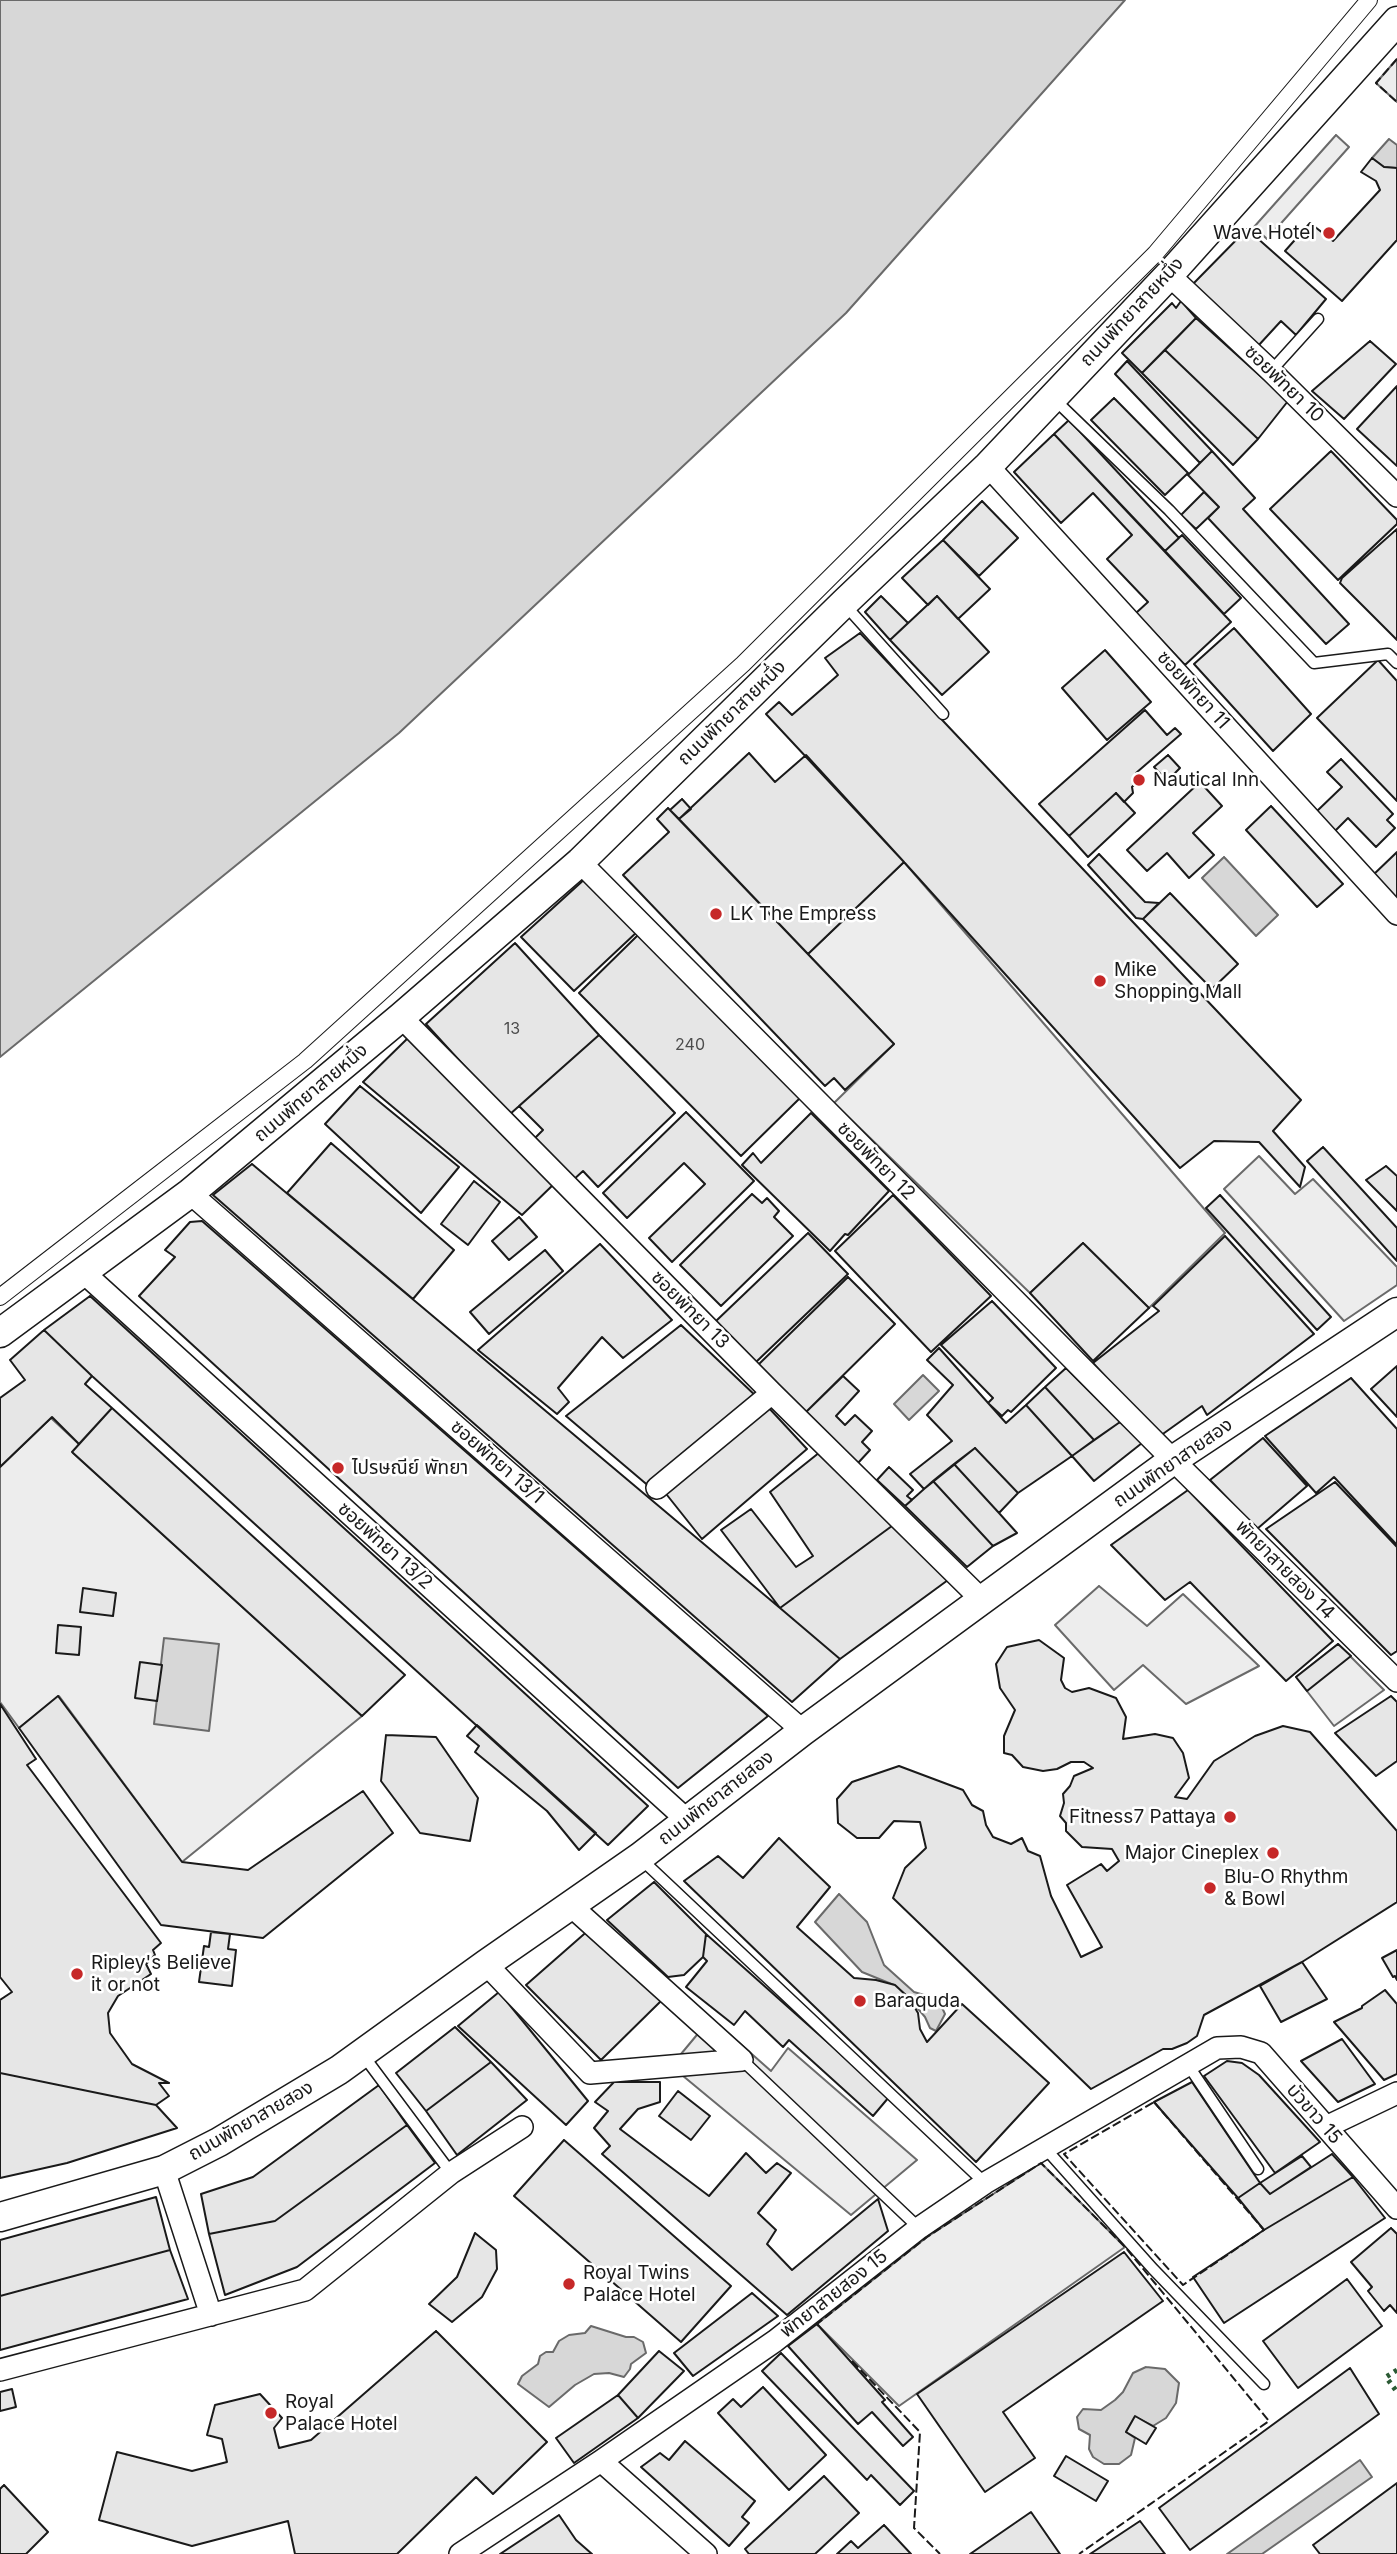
<!DOCTYPE html>
<meta charset="utf-8">
<style>
body{margin:0}
canvas{display:block;background:#fff}
</style>
<canvas width="1397" height="2554"></canvas>
<script>
const ctx = document.querySelector('canvas').getContext('2d');
ctx.lineJoin = 'round';
function fillPath(path, color) {
  ctx.fillStyle = color;
  ctx.fill(path, 'evenodd');
}
function poly(rows) {
  const path = new Path2D();
  for (const r of rows) {
    path.moveTo(r[0], r[1]);
    for (let i = 2; i < r.length; i += 2) path.lineTo(r[i], r[i + 1]);
  }
  return path;
}
function strokePath(path, color, width, dash) {
  ctx.strokeStyle = color;
  ctx.lineWidth = width;
  ctx.lineCap = dash ? 'butt' : 'round';
  ctx.setLineDash(dash || []);
  ctx.stroke(path);
}
function label(font, color, halo, rows, align = 'center') {
  ctx.font = font + ' Inter,"Noto Sans Thai",sans-serif';
  ctx.lineWidth = 5;
  ctx.setLineDash([]);
  ctx.textBaseline = 'middle';
  ctx.strokeStyle = halo;
  ctx.fillStyle = color;
  for (const [text, x, y, turn = 0] of rows) {
    ctx.save();
    ctx.translate(x, y);
    ctx.rotate((+turn || 0) * Math.PI / 180);
    ctx.textAlign = isNaN(turn) ? turn : align;
    if (halo) ctx.strokeText(text, 0, 0);
    ctx.fillText(text, 0, 0);
    ctx.restore();
  }
}
const built = poly([
 [1397,59,1397,102,1376,83,1397,59],
 [1336,135,1349,147,1267,239,1254,227,1336,135],
 [904,862,1225,1233,1149,1308,1083,1243,1030,1293,834,1103,894,1044,808,954,904,862],
 [1259,1156,1295,1194,1313,1179,1397,1267,1397,1285,1344,1321,1224,1189,1259,1156],
 [51,1418,79,1444,73,1453,362,1716,182,1862,59,1696,19,1728,0,1702,0,1467,51,1418],
 [1099,1586,1147,1626,1183,1594,1259,1666,1186,1704,1143,1665,1114,1690,1055,1625,1099,1586],
 [1338,1644,1384,1690,1334,1726,1296,1677,1338,1644],
 [711,2018,771,2071,788,2048,917,2160,851,2215,671,2066,711,2018],
 [1041,2163,1125,2247,899,2406,817,2324,927,2237,1041,2163]
]);
fillPath(built, '#ededed');
strokePath(built, '#6a6a6a', 2);
const water = poly([
 [0,0,1125,0,846,313,399,733,0,1057,0,0],
 [1389,139,1397,145,1397,168,1384,167,1372,158,1389,139],
 [1224,857,1278,915,1256,936,1202,878,1224,857],
 [923,1375,939,1391,909,1420,894,1404,923,1375],
 [164,1638,219,1644,209,1731,154,1724,164,1638],
 [839,1894,867,1922,884,1965,914,1992,938,1999,945,2014,936,2031,930,2028,925,2017,909,1998,894,1985,862,1972,815,1922,839,1894],
 [591,2326,626,2337,634,2337,643,2342,646,2353,631,2364,630,2369,624,2377,609,2373,594,2374,575,2385,549,2407,518,2384,522,2376,538,2364,540,2356,546,2352,553,2352,559,2341,569,2335,585,2333,591,2326],
 [1146,2367,1165,2369,1179,2383,1176,2403,1166,2418,1153,2426,1135,2417,1126,2432,1135,2438,1131,2455,1119,2464,1104,2464,1093,2457,1089,2449,1090,2435,1079,2429,1077,2417,1083,2409,1101,2410,1115,2400,1123,2392,1133,2373,1146,2367],
 [1360,2460,1372,2477,1262,2554,1227,2554,1360,2460]
]);
fillPath(water, '#d7d7d7');
strokePath(water, '#6a6a6a', 2);
const building = poly([
 [1372,158,1384,167,1397,168,1397,240,1342,301,1285,251,1310,223,1333,241,1380,190,1376,181,1361,172,1372,158],
 [1247,229,1326,299,1296,335,1281,321,1258,346,1191,286,1247,229],
 [1181,301,1196,318,1142,373,1122,353,1172,303,1176,308,1181,301],
 [1196,318,1288,401,1258,439,1165,350,1196,318],
 [1370,341,1396,364,1344,419,1312,391,1370,341],
 [1165,350,1258,439,1233,465,1142,373,1165,350],
 [1127,361,1212,451,1200,463,1115,374,1127,361],
 [1397,386,1397,466,1357,429,1397,386],
 [1114,398,1188,473,1165,495,1091,420,1114,398],
 [1069,420,1179,538,1165,551,1054,434,1069,420],
 [1054,434,1231,622,1185,665,1136,613,1148,602,1107,559,1132,535,1093,493,1061,523,1014,472,1054,434],
 [1212,451,1255,498,1243,509,1349,624,1326,644,1208,518,1219,507,1188,475,1212,451],
 [1331,451,1397,520,1397,524,1338,580,1270,509,1331,451],
 [1204,492,1219,507,1196,529,1181,515,1204,492],
 [982,501,1018,538,979,576,943,540,982,501],
 [1397,529,1397,640,1340,583,1342,578,1397,529],
 [1182,535,1241,598,1224,614,1165,551,1182,535],
 [943,540,990,589,958,619,937,596,928,605,902,578,943,540],
 [881,596,908,623,890,640,865,612,881,596],
 [937,596,989,652,942,695,890,640,937,596],
 [1234,628,1311,714,1273,751,1194,664,1234,628],
 [860,633,1301,1100,1273,1131,1305,1167,1300,1187,1259,1142,1214,1141,1180,1168,904,862,766,714,779,702,792,715,838,675,825,658,860,633],
 [1105,650,1151,702,1107,740,1062,688,1105,650],
 [1378,660,1397,681,1397,801,1317,718,1378,660],
 [1145,710,1167,735,1175,728,1181,734,1136,773,1141,778,1132,787,1133,793,1124,802,1116,793,1069,836,1039,804,1145,710],
 [749,753,775,782,806,755,904,862,808,954,679,819,749,753],
 [1168,755,1180,768,1167,781,1154,767,1168,755],
 [1341,759,1393,814,1387,820,1395,828,1376,847,1348,818,1335,831,1316,812,1342,787,1327,772,1341,759],
 [1200,782,1222,806,1193,833,1214,855,1189,878,1167,853,1147,871,1127,850,1200,782],
 [1116,793,1135,813,1088,857,1069,836,1116,793],
 [682,799,691,809,679,819,670,810,682,799],
 [1271,806,1343,884,1317,907,1246,830,1271,806],
 [668,808,894,1044,845,1090,834,1078,825,1086,623,875,669,832,657,819,668,808],
 [1397,852,1397,902,1372,876,1397,852],
 [1099,854,1145,902,1159,903,1143,919,1136,918,1088,865,1099,854],
 [587,877,638,931,574,991,521,937,587,877],
 [1170,893,1238,964,1212,989,1143,919,1170,893],
 [638,935,800,1098,741,1156,579,993,638,935],
 [515,943,599,1035,509,1115,426,1024,515,943],
 [599,1035,675,1113,598,1187,583,1171,571,1182,532,1141,543,1130,519,1106,599,1035],
 [410,1036,556,1182,522,1215,363,1082,410,1036],
 [360,1086,459,1167,421,1213,325,1124,360,1086],
 [686,1112,754,1181,672,1262,649,1238,705,1184,684,1163,627,1218,603,1193,686,1112],
 [811,1113,889,1191,848,1235,845,1234,830,1251,742,1165,753,1153,761,1163,811,1113],
 [331,1143,454,1250,413,1299,287,1193,331,1143],
 [1323,1147,1397,1228,1397,1261,1307,1161,1323,1147],
 [252,1164,780,1608,840,1659,792,1702,213,1195,252,1164],
 [1386,1166,1397,1176,1397,1211,1366,1180,1386,1166],
 [474,1181,500,1202,468,1245,441,1224,474,1181],
 [752,1194,762,1203,767,1198,779,1211,774,1217,793,1236,721,1306,680,1265,752,1194],
 [893,1195,991,1296,931,1352,835,1251,893,1195],
 [1220,1195,1331,1317,1317,1330,1206,1208,1220,1195],
 [519,1217,537,1237,509,1260,492,1241,519,1217],
 [202,1221,768,1716,678,1788,139,1296,175,1257,165,1250,190,1222,202,1221],
 [808,1233,848,1274,755,1363,716,1321,808,1233],
 [1225,1236,1314,1334,1207,1415,1202,1406,1160,1436,1093,1363,1159,1311,1153,1306,1225,1236],
 [1083,1243,1149,1308,1093,1361,1030,1293,1083,1243],
 [600,1244,672,1320,623,1358,602,1337,558,1388,569,1402,557,1414,478,1350,600,1244],
 [545,1250,563,1271,489,1334,470,1312,545,1250],
 [848,1277,895,1324,805,1413,758,1365,848,1277],
 [90,1296,648,1806,608,1845,92,1376,44,1330,90,1296],
 [992,1301,1056,1368,1011,1412,1008,1410,1002,1416,988,1403,993,1398,941,1345,992,1301],
 [681,1325,758,1398,651,1488,566,1416,681,1325],
 [44,1330,92,1376,85,1384,112,1408,79,1444,52,1417,0,1467,0,1398,25,1380,10,1360,44,1330],
 [939,1348,1006,1423,1026,1405,1072,1456,1018,1493,975,1448,924,1489,910,1474,952,1441,927,1415,953,1385,927,1360,939,1348],
 [1397,1366,1397,1417,1371,1389,1397,1366],
 [1066,1368,1120,1422,1094,1440,1045,1387,1066,1368],
 [843,1376,859,1391,836,1416,845,1425,855,1415,872,1431,862,1442,870,1450,858,1463,805,1413,843,1376],
 [1351,1378,1397,1429,1397,1545,1334,1477,1316,1493,1265,1436,1351,1378],
 [1045,1387,1094,1440,1072,1456,1026,1405,1045,1387],
 [768,1407,807,1449,702,1539,663,1490,768,1407],
 [112,1408,405,1675,362,1716,72,1452,112,1408],
 [1120,1422,1142,1443,1094,1481,1072,1456,1120,1422],
 [1263,1438,1307,1486,1257,1529,1210,1480,1263,1438],
 [975,1448,1018,1493,999,1513,954,1464,975,1448],
 [820,1452,896,1523,780,1608,721,1530,751,1509,796,1567,813,1556,770,1492,820,1452],
 [954,1464,999,1513,1017,1533,993,1546,933,1481,954,1464],
 [889,1467,913,1490,907,1496,912,1500,905,1506,877,1480,889,1467],
 [933,1481,993,1546,967,1567,905,1506,933,1481],
 [1335,1482,1397,1547,1397,1651,1391,1655,1266,1529,1335,1482],
 [1188,1490,1333,1641,1286,1681,1190,1582,1165,1600,1111,1545,1188,1490],
 [896,1523,948,1580,840,1659,780,1608,896,1523],
 [83,1588,116,1593,113,1616,80,1612,83,1588],
 [58,1625,81,1627,79,1655,56,1653,58,1625],
 [1039,1640,1064,1658,1061,1680,1065,1688,1072,1692,1089,1688,1116,1698,1126,1717,1123,1739,1155,1734,1173,1738,1183,1753,1189,1778,1175,1797,1187,1799,1214,1761,1255,1736,1283,1726,1310,1732,1397,1831,1397,1902,1302,1962,1204,2015,1197,2036,1187,2043,1172,2049,1163,2049,1091,2089,893,1898,905,1868,926,1848,920,1822,894,1821,879,1838,857,1838,838,1823,837,1799,852,1782,899,1766,963,1790,972,1805,983,1811,986,1825,993,1837,1011,1844,1022,1838,1028,1851,1040,1856,1051,1896,1081,1957,1102,1947,1067,1885,1101,1864,1107,1871,1119,1861,1112,1849,1082,1847,1066,1831,1066,1823,1060,1816,1064,1803,1063,1794,1070,1786,1074,1776,1093,1768,1084,1762,1071,1762,1057,1769,1043,1771,1023,1767,1012,1755,1004,1753,1004,1736,1015,1710,1000,1688,996,1664,1007,1647,1039,1640],
 [1338,1644,1351,1656,1307,1691,1296,1677,1338,1644],
 [140,1662,162,1665,157,1701,135,1698,140,1662],
 [58,1696,182,1862,248,1870,363,1791,393,1833,263,1938,161,1925,19,1728,58,1696],
 [1391,1696,1397,1702,1397,1761,1376,1776,1335,1733,1391,1696],
 [0,1704,36,1759,27,1765,161,1943,153,1950,155,1955,146,1964,151,1974,118,1996,108,2013,110,2033,132,2064,169,2083,159,2083,169,2096,156,2105,0,2073,0,2000,12,1992,0,1977,0,1704],
 [477,1725,596,1833,579,1850,547,1811,475,1752,479,1746,467,1736,477,1725],
 [386,1735,436,1737,478,1798,470,1841,420,1833,381,1781,386,1735],
 [779,1838,830,1887,797,1927,854,1978,876,1980,895,1985,909,1998,918,2013,920,2029,927,2042,962,2004,1049,2083,976,2162,684,1881,718,1856,743,1878,779,1838],
 [654,1882,706,1934,703,1957,684,1975,668,1977,607,1920,654,1882],
 [591,1928,662,2000,601,2060,526,1985,591,1928],
 [211,1932,230,1934,228,1949,236,1950,232,1986,199,1982,204,1946,209,1947,211,1932],
 [706,1934,889,2097,873,2116,789,2040,783,2047,745,2011,734,2025,686,1987,707,1961,703,1957,706,1934],
 [1397,1950,1397,1980,1395,1976,1393,1977,1382,1958,1397,1950],
 [1302,1962,1327,1999,1281,2022,1260,1986,1302,1962],
 [1385,1990,1397,2004,1397,2074,1384,2080,1334,2022,1362,2008,1362,2006,1385,1990],
 [499,1992,588,2101,566,2125,458,2026,499,1992],
 [455,2027,491,2062,426,2111,396,2073,455,2027],
 [1342,2039,1375,2084,1338,2102,1301,2061,1342,2039],
 [1227,2061,1242,2063,1259,2075,1320,2142,1275,2173,1204,2076,1227,2061],
 [491,2062,527,2100,457,2155,426,2111,491,2062],
 [0,2073,156,2105,177,2128,67,2163,0,2178,0,2073],
 [614,2082,660,2082,660,2102,638,2109,620,2129,709,2196,746,2153,766,2173,777,2163,791,2173,758,2213,776,2230,767,2244,792,2270,878,2199,888,2231,787,2315,602,2154,610,2146,594,2128,608,2111,595,2102,614,2082],
 [1192,2082,1260,2183,1238,2198,1154,2102,1192,2082],
 [379,2085,407,2125,275,2221,209,2234,201,2194,253,2177,379,2085],
 [678,2091,710,2116,691,2140,659,2116,678,2091],
 [407,2125,435,2163,297,2267,225,2295,209,2234,275,2221,407,2125],
 [564,2140,731,2286,681,2342,514,2196,564,2140],
 [1332,2154,1353,2177,1264,2230,1238,2198,1260,2183,1270,2194,1332,2154],
 [1302,2156,1311,2167,1270,2194,1260,2183,1302,2156],
 [1353,2177,1385,2218,1224,2323,1193,2277,1264,2230,1353,2177],
 [156,2197,170,2250,0,2296,0,2240,156,2197],
 [1391,2228,1397,2234,1397,2313,1390,2305,1384,2311,1368,2291,1372,2287,1351,2262,1391,2228],
 [475,2233,496,2250,497,2269,482,2297,452,2322,429,2304,457,2277,475,2233],
 [170,2250,188,2299,0,2350,0,2296,170,2250],
 [1124,2252,1163,2301,1003,2412,1035,2458,985,2492,917,2394,1124,2252],
 [1347,2279,1382,2326,1298,2388,1263,2341,1347,2279],
 [752,2293,778,2316,693,2376,674,2353,752,2293],
 [817,2324,885,2400,882,2402,913,2437,903,2446,872,2412,858,2424,788,2346,817,2324],
 [436,2331,547,2442,493,2494,476,2477,397,2554,295,2554,288,2521,192,2546,99,2520,117,2452,192,2471,227,2462,222,2439,207,2435,215,2405,260,2394,282,2418,274,2428,279,2448,311,2440,436,2331],
 [659,2351,684,2371,638,2418,618,2395,659,2351],
 [781,2353,914,2491,900,2505,871,2475,867,2480,762,2371,781,2353],
 [1350,2368,1379,2414,1190,2550,1159,2508,1350,2368],
 [763,2387,826,2455,789,2490,718,2413,733,2399,741,2407,763,2387],
 [12,2389,16,2407,0,2411,0,2392,12,2389],
 [618,2395,638,2418,574,2463,556,2438,618,2395],
 [1135,2416,1156,2428,1146,2444,1126,2432,1135,2416],
 [685,2441,755,2501,742,2517,749,2523,729,2546,641,2467,660,2453,669,2460,685,2441],
 [1066,2456,1108,2481,1096,2501,1054,2476,1066,2456],
 [824,2476,859,2513,815,2554,749,2554,745,2549,824,2476],
 [1397,2483,1397,2554,1320,2554,1313,2545,1397,2483],
 [4,2485,48,2532,26,2554,0,2554,0,2489,4,2485],
 [1031,2512,1060,2554,970,2554,1031,2512],
 [559,2515,576,2540,592,2554,500,2554,559,2515],
 [1140,2521,1165,2554,1090,2554,1140,2521],
 [884,2525,911,2554,837,2554,851,2541,858,2548,884,2525]
]);
fillPath(building, '#e6e6e6');
strokePath(building, '#1a1a1a', 2);
const service = poly([
 [1271,371,1318,319],
 [1054,399,1169,510,1314,663,1388,654,1397,663],
 [845,605,943,714],
 [640,1858,985,2183],
 [363,2055,451,2173],
 [742,2060,919,2228],
 [1188,2065,1258,2169],
 [1045,2148,1153,2269,1264,2384]
]);
const pedestrian = poly([
 [0,1297,305,1061,743,664,1155,254,1369,0]
]);
const minor = poly([
 [1169,275,1271,371,1397,496],
 [988,466,1397,914],
 [580,862,1173,1460,1397,1681],
 [401,1017,772,1393,982,1600],
 [190,1193,803,1731],
 [83,1272,687,1820],
 [657,1488,772,1393],
 [486,1964,590,2073,742,2060,570,1905],
 [1326,2127,1397,2093],
 [164,2170,211,2315],
 [0,2370,305,2290,451,2173,522,2127],
 [601,2461,706,2554],
 [460,2554,601,2461,775,2341,919,2228,985,2183,1217,2048,1241,2047,1261,2053,1397,2208]
]);
const secondary = poly([
 [0,1333,190,1193,401,1017,580,862,844,603,988,466,1169,275,1397,21],
 [0,2217,164,2170,219,2142,339,2070,486,1964,640,1857,803,1731,1173,1460,1397,1312]
]);
strokePath(service, '#1a1a1a', 13);
strokePath(pedestrian, '#1a1a1a', 18);
strokePath(minor, '#1a1a1a', 24);
strokePath(secondary, '#1a1a1a', 31);
strokePath(service, '#fff', 10);
strokePath(pedestrian, '#fff', 16);
strokePath(minor, '#fff', 21);
strokePath(secondary, '#fff', 28);
strokePath(poly([
 [1397,2370,1386,2377,1397,2392]
]), '#2b5a34', 5, [3.5, 5]);
strokePath(poly([
 [1397,59,1376,83,1397,102],
 [1154,2102,1264,2230,1183,2285,1064,2154,1154,2102],
 [818,2326,817,2324,927,2237,1041,2163,1125,2247,1269,2421,1079,2554],
 [852,2361,920,2432,914,2528,940,2554]
]), '#1a1a1a', 2, [9, 3.5]);
for (const [x, y, r, color] of [
 [1329,233,7,"#c62828"],
 [1139,780,7,"#c62828"],
 [716,914,7,"#c62828"],
 [1100,981,7,"#c62828"],
 [338,1468,7,"#c62828"],
 [1230,1817,7,"#c62828"],
 [1273,1853,7,"#c62828"],
 [1210,1888,7,"#c62828"],
 [77,1974,7,"#c62828"],
 [860,2001,7,"#c62828"],
 [569,2284,7,"#c62828"],
 [271,2413,7,"#c62828"]
]) {
  const dot = new Path2D();
  dot.arc(x, y, r, 0, 2 * Math.PI);
  ctx.fillStyle = color;
  ctx.fill(dot);
  strokePath(dot, '#fff', 2.5);
}
label('16px', '#4d4d4d', null, [
 ["13",512,1029],
 ["240",690,1045]
]);
label('19px', '#1a1a1a', '#fff', [
 ["Wave Hotel",1315,233,"right"],
 ["Nautical Inn",1153,780],
 ["LK The Empress",730,914],
 ["Mike",1114,970],
 ["Shopping Mall",1114,992],
 ["ไปรษณีย์ พัทยา",352,1468],
 ["Fitness7 Pattaya",1216,1817,"right"],
 ["Major Cineplex",1259,1853,"right"],
 ["Blu-O Rhythm",1224,1877],
 ["& Bowl",1224,1899],
 ["Ripley's Believe",91,1963],
 ["it or not",91,1985],
 ["Baraquda",874,2001],
 ["Royal Twins",583,2273],
 ["Palace Hotel",583,2295],
 ["Royal",285,2402],
 ["Palace Hotel",285,2424]
], 'left');
label('19px', '#1a1a1a', '#fff', [
 ["ถนนพัทยาสายหนึ่ง",1132,312,-47],
 ["ซอยพัทยา 10",1284,384,44],
 ["ซอยพัทยา 11",1193,690,48],
 ["ถนนพัทยาสายหนึ่ง",732,713,-44],
 ["ถนนพัทยาสายหนึ่ง",311,1093,-40],
 ["ซอยพัทยา 12",876,1161,45],
 ["ซอยพัทยา 13",690,1310,45],
 ["ซอยพัทยา 13/1",497,1462,41],
 ["ถนนพัทยาสายสอง",1173,1463,-35],
 ["ซอยพัทยา 13/2",385,1546,42],
 ["พัทยาสายสอง 14",1285,1570,45],
 ["ถนนพัทยาสายสอง",716,1798,-38],
 ["บัวขาว 15",1314,2114,49],
 ["ถนนพัทยาสายสอง",251,2121,-30],
 ["พัทยาสายสอง 15",834,2294,-38]
]);
</script>
